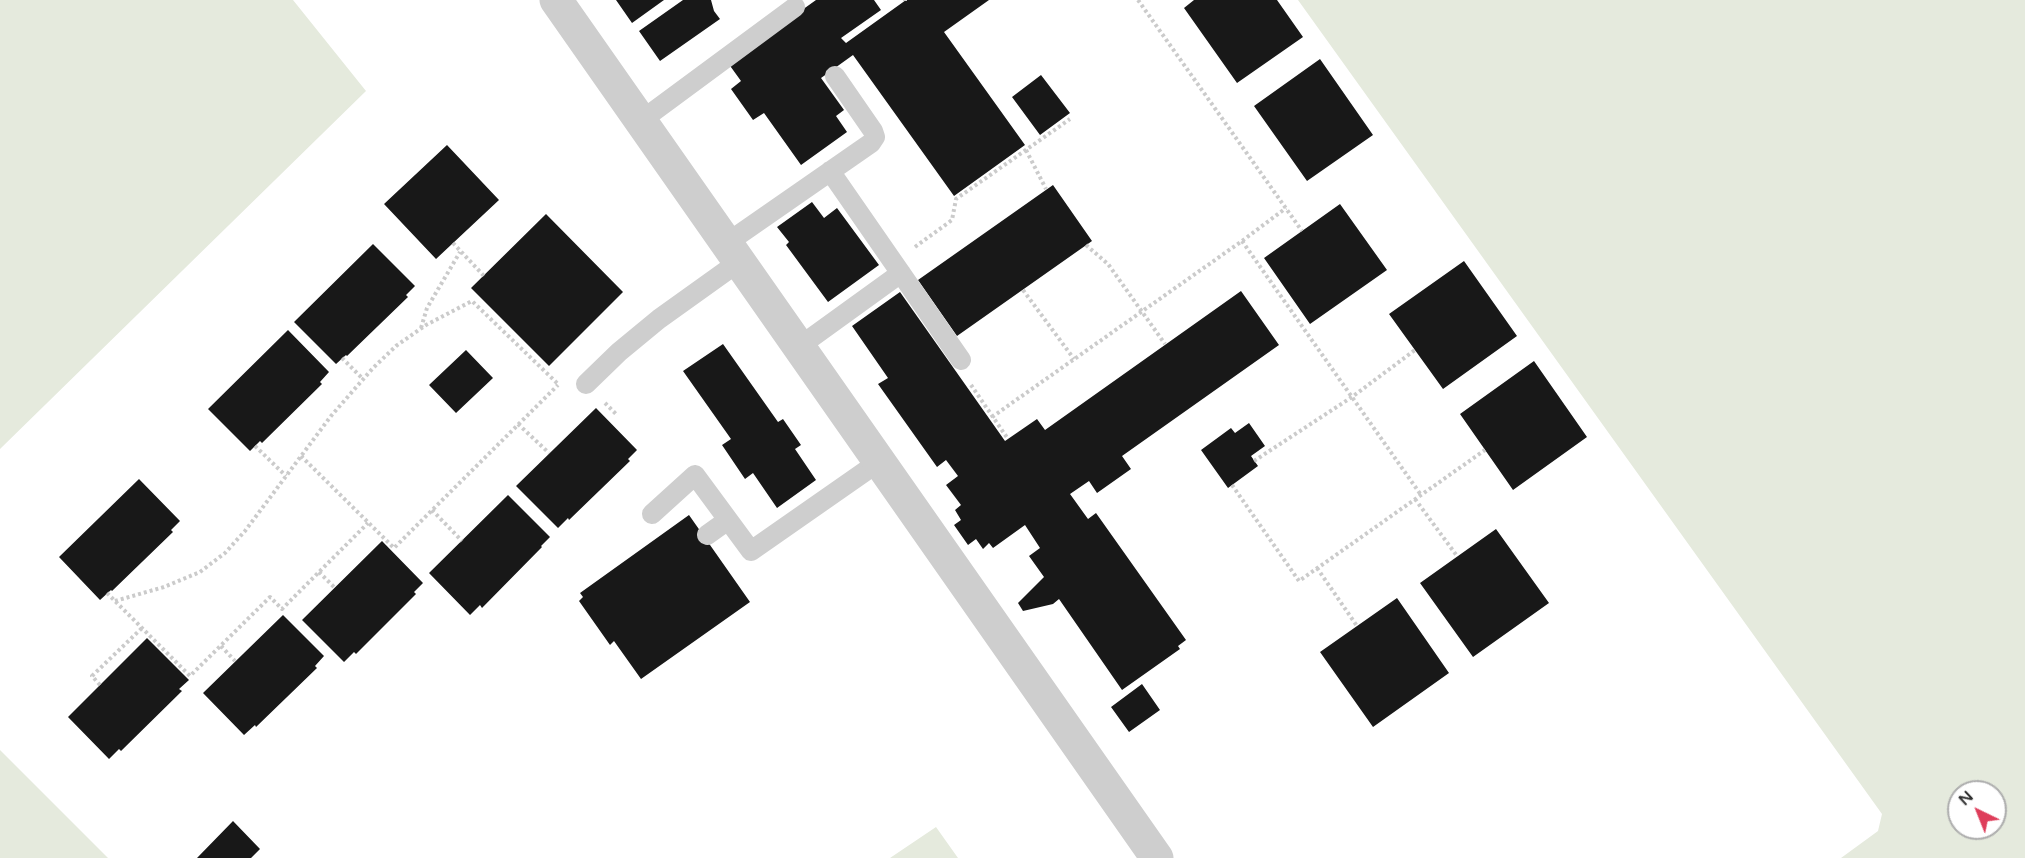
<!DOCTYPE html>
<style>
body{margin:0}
#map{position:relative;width:2025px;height:858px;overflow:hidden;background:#fff;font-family:"Varela Round",sans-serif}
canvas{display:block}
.north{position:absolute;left:1947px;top:780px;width:60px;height:60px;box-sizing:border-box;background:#fff;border:2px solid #adadad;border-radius:50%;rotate:317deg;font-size:16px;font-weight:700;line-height:24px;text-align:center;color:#313131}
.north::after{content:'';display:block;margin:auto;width:21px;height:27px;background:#de3d5a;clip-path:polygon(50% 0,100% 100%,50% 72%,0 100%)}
</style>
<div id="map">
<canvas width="2025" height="858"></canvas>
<div class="north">N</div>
</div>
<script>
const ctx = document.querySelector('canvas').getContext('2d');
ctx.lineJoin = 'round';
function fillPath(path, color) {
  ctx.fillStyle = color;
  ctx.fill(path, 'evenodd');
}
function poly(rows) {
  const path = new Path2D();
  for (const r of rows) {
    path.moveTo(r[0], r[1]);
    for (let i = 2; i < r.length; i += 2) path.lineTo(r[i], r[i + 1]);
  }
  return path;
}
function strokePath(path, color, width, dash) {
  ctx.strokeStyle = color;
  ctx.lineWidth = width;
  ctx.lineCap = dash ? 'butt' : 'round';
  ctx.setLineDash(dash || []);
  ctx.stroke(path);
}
fillPath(poly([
 [0,0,293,0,366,91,0,449],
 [1298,0,2025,0,2025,858,1841,858,1878,831,1882,814],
 [1959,792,1995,792,1995,828,1959,828],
 [0,750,108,858,0,858],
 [936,827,958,858,890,858]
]), '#e5eadd');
fillPath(poly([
 [616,0,664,0,632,23],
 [683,0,711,0,714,11,720,19,660,61,639,31],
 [816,0,874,0,881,10,841,38,846,43,906,0,989,0,944,32,1025,145,954,196,853,55,821,78,844,110,836,116,847,132,801,165,764,113,753,120,731,89,741,81,728,63],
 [1194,0,1277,0,1303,37,1237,83,1184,8],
 [1320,59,1373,135,1307,181,1254,106],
 [1041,75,1070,113,1040,135,1012,97],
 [447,145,499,200,436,259,384,204],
 [1053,185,1092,241,957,336,918,280],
 [812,202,824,218,837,208,879,265,828,302,786,245,789,242,777,227],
 [1340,204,1387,270,1310,324,1264,258],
 [546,214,623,292,549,366,471,288],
 [373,244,415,286,406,295,408,297,347,356,346,355,336,364,294,322],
 [1464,261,1517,336,1443,389,1389,314],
 [1241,291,1279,345,1122,456,1131,469,1097,493,1089,481,1070,494,1088,519,1096,513,1186,640,1178,646,1180,649,1122,690,1059,599,1053,604,1023,611,1018,603,1044,577,1029,556,1040,548,1025,525,993,548,989,543,983,549,976,539,968,545,954,525,961,520,955,510,961,505,946,485,958,476,946,460,937,467,878,384,888,378,852,326,900,292,1005,441,1037,419,1045,430],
 [288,330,329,372,320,382,322,384,262,443,260,441,250,451,208,409],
 [723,344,778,422,783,419,801,445,795,449,816,480,777,508,753,473,745,479,722,445,731,439,683,371],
 [466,350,493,378,456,413,429,385],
 [1534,361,1587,437,1513,490,1460,414],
 [596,408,637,450,628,459,630,461,569,520,568,518,558,528,516,486],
 [1249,423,1265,446,1251,456,1258,466,1228,488,1201,450,1231,428,1235,433],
 [139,479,180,521,171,530,173,532,112,591,111,590,100,600,59,557],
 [508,495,550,537,541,546,542,547,482,608,480,605,470,615,429,573],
 [689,515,750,602,641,679,614,641,610,645,579,601,583,597,580,593],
 [1496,529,1549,603,1473,657,1420,583],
 [382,541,423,583,414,592,416,594,356,654,354,652,344,662,302,620],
 [1397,598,1449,673,1373,727,1320,652],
 [283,615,324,656,315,666,317,668,256,727,255,725,244,735,203,693],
 [147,638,189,680,179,689,182,691,121,751,119,749,109,759,68,717],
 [1142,684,1160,710,1129,732,1111,707],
 [233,821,260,849,251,858,197,858]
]), '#181818');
strokePath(poly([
 [905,0,905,1],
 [1138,0,1302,231],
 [1026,150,1046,189],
 [1242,241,1421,495],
 [453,243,484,276],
 [1086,245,1108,264,1165,344],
 [915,247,952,220,956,199,1070,119],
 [1023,290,1074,359],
 [421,328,427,308,460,252],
 [342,358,363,379],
 [971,385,1008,439],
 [605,403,616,414],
 [992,417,1242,241,1286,208],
 [518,424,549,453],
 [255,446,286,476],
 [301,456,394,548,558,385],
 [1254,461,1352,397,1415,350],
 [1232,485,1299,581,1485,450],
 [1415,499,1457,556],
 [432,510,462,541],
 [1317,568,1357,626],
 [319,572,335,588],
 [107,593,190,676,270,597,282,609,368,523],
 [115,601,164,587,200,572,225,553,245,531,331,416,373,368,396,346,426,325,472,301,558,384],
 [221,646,235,661],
 [100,685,92,676,142,628]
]), '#cbcbcb', 4, [3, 3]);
strokePath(poly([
 [642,120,795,7],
 [830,171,961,360],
 [727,243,871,143,875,137,873,131,835,76],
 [800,346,901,273],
 [586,384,619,352,659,319,740,261],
 [652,514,695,475,751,551,880,461],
 [707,535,728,520]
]), '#cecece', 20);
strokePath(poly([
 [556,0,1157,858]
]), '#cecece', 33);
</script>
